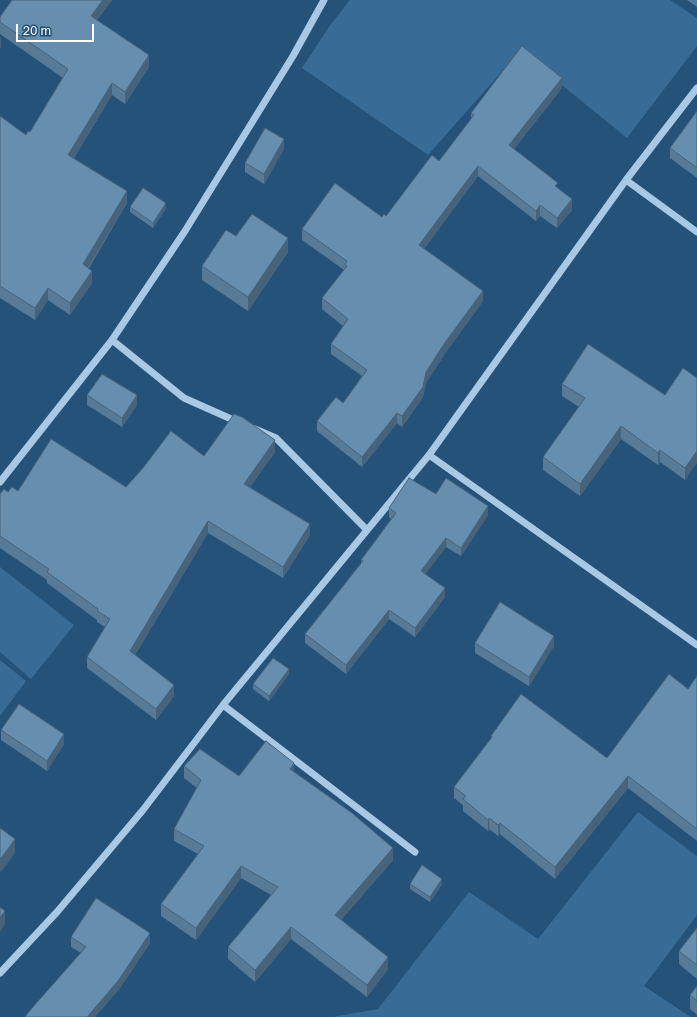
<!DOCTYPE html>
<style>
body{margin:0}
#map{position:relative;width:697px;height:1017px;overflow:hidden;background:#245279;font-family:"Golos Text",sans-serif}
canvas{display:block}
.scale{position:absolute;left:16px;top:24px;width:78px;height:18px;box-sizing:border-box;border:2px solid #fff;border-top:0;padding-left:5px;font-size:12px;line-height:14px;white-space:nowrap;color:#fff;-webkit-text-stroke:3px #245279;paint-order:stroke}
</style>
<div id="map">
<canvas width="697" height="1017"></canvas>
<div class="scale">20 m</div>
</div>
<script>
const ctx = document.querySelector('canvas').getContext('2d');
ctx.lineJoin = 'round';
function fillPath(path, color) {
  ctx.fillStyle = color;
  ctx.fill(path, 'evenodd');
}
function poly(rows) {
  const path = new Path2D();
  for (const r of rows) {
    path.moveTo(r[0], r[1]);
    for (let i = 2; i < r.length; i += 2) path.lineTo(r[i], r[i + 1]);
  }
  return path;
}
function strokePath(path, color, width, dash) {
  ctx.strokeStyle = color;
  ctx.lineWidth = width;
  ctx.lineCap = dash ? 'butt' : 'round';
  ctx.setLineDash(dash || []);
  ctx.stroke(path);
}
fillPath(poly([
 [350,0,670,0,697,18,697,46,627,138,520,51,428,155,302,68,331,24],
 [0,567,74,625,31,679,0,652],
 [0,660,26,681,0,716],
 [638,812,697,856,697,915,644,986,691,1017,333,1017,378,1009,469,892,538,939]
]), '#386c97');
strokePath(poly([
 [626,180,697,232],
 [112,340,184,398,238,422],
 [255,429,276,438,367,530],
 [429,455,697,645],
 [0,482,112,340,185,231,293,56,324,0],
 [223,705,415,852],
 [0,973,57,912,143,810,223,705,429,455,626,180,697,88]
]), '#a7c9e4', 7);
fillPath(poly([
 [12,0,112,0,97,20,149,67,125,104,112,95,74,158,127,203,89,268,92,283,70,315,48,300,35,320,0,298,0,116,26,135,30,132,63,78,0,34,0,17],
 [687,0,697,0,697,7],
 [562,88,514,149,558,188,572,210,557,228,540,216,536,221,478,176,424,249,483,301,446,352,426,383,423,397,402,427,397,423,362,467,317,431,317,421,343,403,362,376,331,354,331,344,343,326,322,309,322,298,344,270,302,240,302,229,386,216,439,161,471,119,471,113],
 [697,111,697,178,670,158,670,148],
 [284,149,264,184,245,172,245,163],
 [130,207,166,208,153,228,130,212],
 [236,236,288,252,248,311,202,280,202,266],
 [697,378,685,480,660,462,658,465,621,439,580,496,543,470,543,457,579,407,562,396,562,384,665,395],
 [87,395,137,405,122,427,87,405],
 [275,452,250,487,310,535,283,578,208,533,135,655,174,696,156,720,87,668,87,657,105,627,97,622,97,620,47,583,47,580,0,548,0,494,8,492,126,487,204,456],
 [436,494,488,515,461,556,446,547,425,574,445,597,415,637,389,619,346,674,305,643,305,634,361,563,361,560,391,519,389,517,389,508],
 [475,643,554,646,529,686,475,653],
 [289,674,269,701,253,689,253,684],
 [697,676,697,841,628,788,555,879,500,834,498,836,489,829,488,831,463,811,463,805,454,798,454,787,491,739,491,736,607,758,688,689],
 [1,730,64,744,47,771,1,740],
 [184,766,239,776,294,772,393,860,341,920,388,969,367,997,291,939,255,982,228,959,228,947,271,895,241,878,196,940,161,916,161,904,198,854,174,841,174,829,197,788,184,778],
 [410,884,442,884,430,902,410,889],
 [697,928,697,979,679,964,679,951],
 [71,937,150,943,118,991,81,953,71,947],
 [697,986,697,1015,690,1009,690,995]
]), '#577a96');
fillPath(poly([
 [103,0,112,0,91,28,91,16],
 [1,38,1,48,0,49,0,39],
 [149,55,149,67,125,104,125,92],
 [562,78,562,88,509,155,509,145],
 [112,83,112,95,68,167,68,155],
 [284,139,284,149,264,184,264,174],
 [478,166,478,176,419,256,419,245],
 [127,191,127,203,83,276,83,264],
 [572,199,572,210,557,228,557,218],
 [166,203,166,208,153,228,153,223],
 [540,205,540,216,536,221,536,211],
 [288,238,288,252,248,311,248,297],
 [92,271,92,283,70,315,70,303],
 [48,288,48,300,35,320,35,308],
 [483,291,483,301,446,352,426,383,423,397,402,427,402,416,426,372,446,341],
 [137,395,137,405,122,427,122,418],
 [397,413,397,423,362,467,362,457],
 [621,426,621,439,580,496,580,484],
 [275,440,275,452,244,495,244,484],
 [660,450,660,462,658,465,658,453],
 [697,451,697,463,685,480,685,468],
 [488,506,488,515,461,556,461,548],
 [208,521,208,533,130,663,130,651],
 [310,524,310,535,283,578,283,567],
 [446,538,446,547,421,580,421,571],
 [445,588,445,597,415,637,415,628],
 [389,610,389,619,346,674,346,665],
 [554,636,554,646,529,686,529,677],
 [289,669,289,674,269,701,269,696],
 [174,685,174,696,156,720,156,709],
 [64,734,64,744,47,771,47,761],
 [294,763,294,775,290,769],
 [628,776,628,788,555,879,555,867],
 [489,818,489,829,488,831,488,820],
 [500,823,500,834,498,836,498,825],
 [15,839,15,853,2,871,0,872,0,858],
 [393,848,393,860,335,927,335,915],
 [241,866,241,878,196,940,196,928],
 [442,879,442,884,430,902,430,897],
 [5,911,5,924,0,932,0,918],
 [291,927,291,939,255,982,255,970],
 [150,933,150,943,118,991,95,1017,87,1017],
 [388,957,388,969,367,997,367,985]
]), '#47637a');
const building = poly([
 [12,0,103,0,91,16,149,55,125,92,112,83,68,155,127,191,83,264,92,271,70,303,48,288,35,308,0,286,0,116,26,135,28,131,30,132,68,69,0,22,0,17,12,0],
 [522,46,562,78,509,145,558,183,555,186,572,199,557,218,540,205,536,211,478,166,419,245,483,291,446,341,426,372,423,387,402,416,397,413,362,457,317,421,336,397,343,403,367,370,331,344,348,319,322,298,347,266,345,264,347,261,302,229,335,183,382,217,384,214,386,216,432,155,439,161,474,115,471,113,522,46],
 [697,111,697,168,670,148,697,111],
 [265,128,284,139,264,174,245,163,265,128],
 [143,188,166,203,153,223,130,207,143,188],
 [252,214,288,238,248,297,202,266,226,230,236,236,252,214],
 [588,344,665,395,683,368,697,378,697,451,685,468,660,450,658,453,621,426,580,484,543,457,585,398,562,384,588,344],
 [102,374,137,395,122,418,87,395,102,374],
 [234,414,242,417,275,440,244,484,310,524,283,567,208,521,130,651,174,685,156,709,87,657,110,619,97,611,98,609,47,572,49,569,0,536,0,494,4,489,8,492,12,487,18,491,51,439,126,487,143,468,171,431,204,456,234,414],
 [409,478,436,494,446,478,488,506,461,548,446,538,421,571,445,588,415,628,389,610,346,665,305,634,363,561,361,560,396,513,389,508,409,478],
 [500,602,554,636,529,677,475,643,500,602],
 [273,658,289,669,269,696,253,684,273,658],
 [669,674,688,689,697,676,697,829,628,776,555,867,500,823,498,825,489,818,488,820,463,799,466,796,454,787,492,737,491,736,521,694,607,758,669,674],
 [19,704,64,734,47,761,1,730,19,704],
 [266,741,294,763,290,769,352,813,393,848,335,915,388,957,367,985,291,927,255,970,228,947,278,887,241,866,196,928,161,904,204,846,174,829,201,780,184,766,200,749,239,776,266,741],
 [0,828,15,839,2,857,0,858,0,828],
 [422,865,442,879,430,897,410,884,422,865],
 [96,898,150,933,118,981,87,1017,25,1017,32,1008,86,947,71,937,96,898],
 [0,907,5,911,0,918,0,907],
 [697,928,697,965,679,951,697,928],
 [697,986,697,1001,690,995,697,986]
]);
fillPath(building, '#658eaf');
strokePath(building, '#47637a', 1);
</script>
